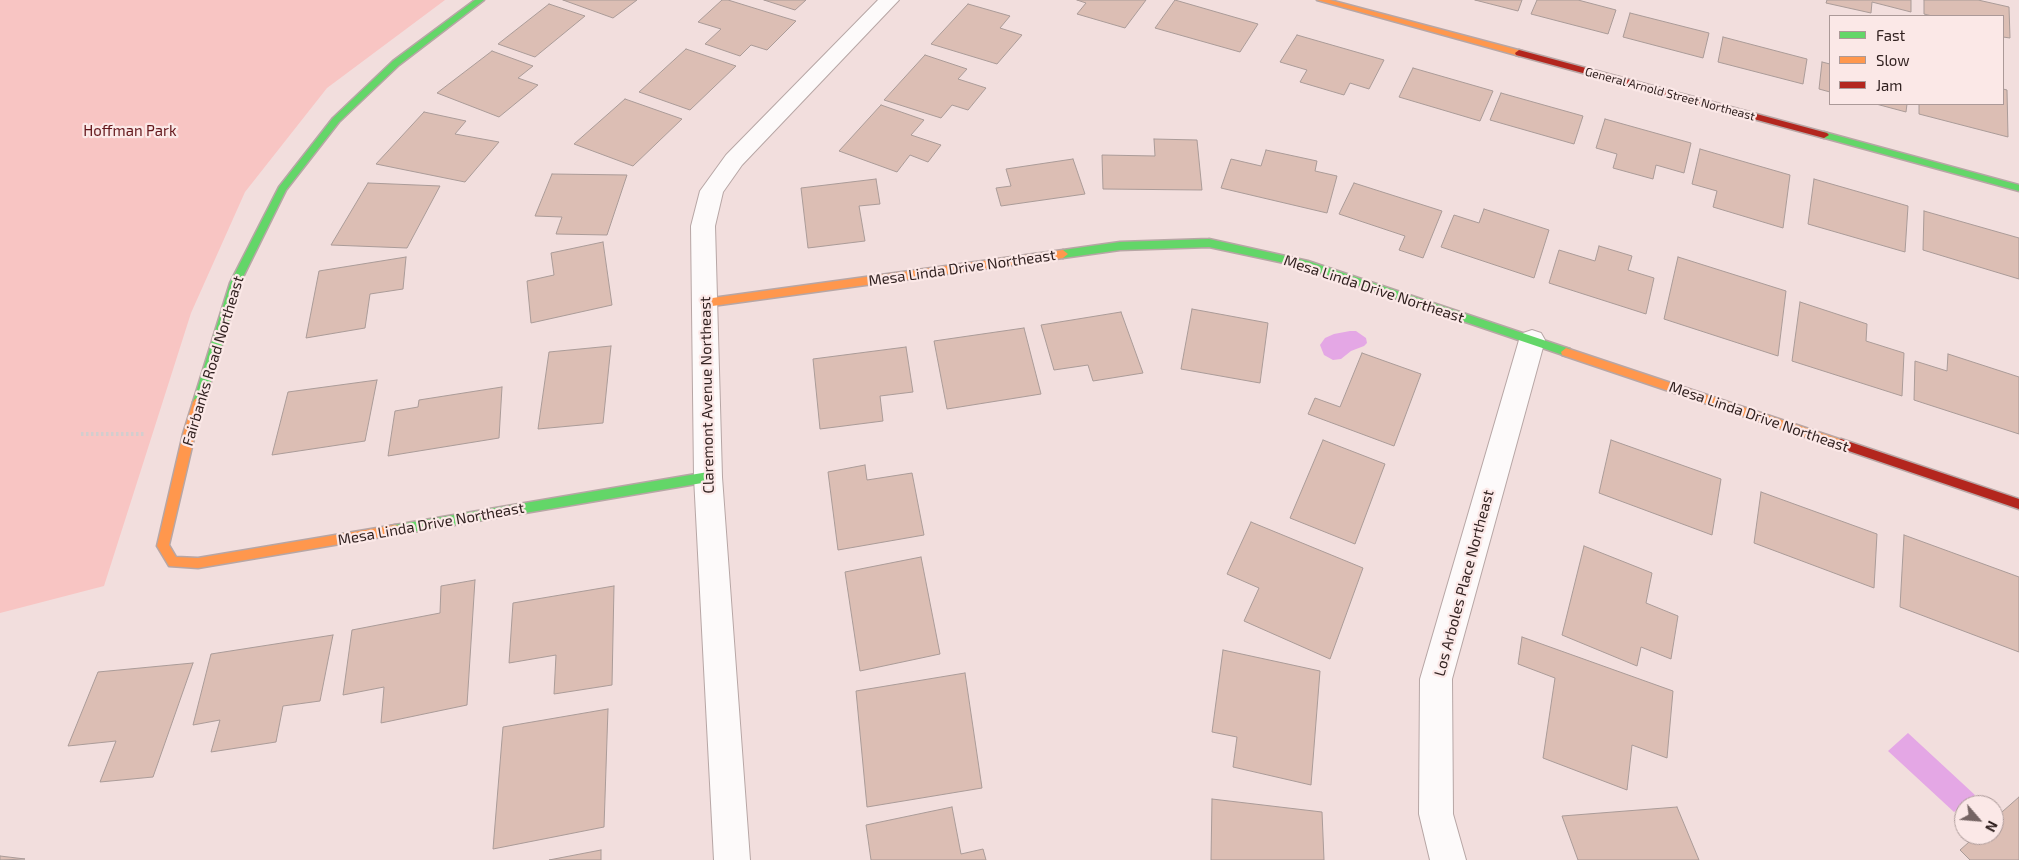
<!DOCTYPE html>
<style>
body{margin:0}
#map{position:relative;width:2019px;height:860px;overflow:hidden;background:#f2dedd;font-family:"Exo 2",sans-serif}
canvas{display:block}
.legend{position:absolute;left:1829px;top:15px;width:175px;height:90px;box-sizing:border-box;background:#fbe8e7;border:1px solid #ab9998;margin:0;padding:6px 9px;list-style:none;font-size:15px;color:#322221}
.legend li{display:flex;align-items:center;gap:10px;height:25px}
.legend b{width:25px;border:1px solid #ab9998}
.north{position:absolute;left:1954px;top:795px;width:50px;height:50px;box-sizing:border-box;background:#fbe8e7;border:1px solid #ab9998;border-radius:50%;rotate:117deg;font-size:14px;font-weight:700;line-height:20px;text-align:center;color:#322221}
.north::after{content:'';display:block;margin:auto;width:18px;height:22px;background:#756463;clip-path:polygon(50% 0,100% 100%,50% 72%,0 100%)}
</style>
<div id="map">
<canvas width="2019" height="860"></canvas>
<ul class="legend">
<li><b style="height:6px;background:#63d668"></b>Fast</li>
<li><b style="height:6px;background:#ff974d"></b>Slow</li>
<li><b style="height:6px;background:#b3261e"></b>Jam</li>
</ul>
<div class="north">N</div>
</div>
<script>
const ctx = document.querySelector('canvas').getContext('2d');
ctx.lineJoin = 'round';
function fillPath(path, color) {
  ctx.fillStyle = color;
  ctx.fill(path, 'evenodd');
}
function poly(rows) {
  const path = new Path2D();
  for (const r of rows) {
    path.moveTo(r[0], r[1]);
    for (let i = 2; i < r.length; i += 2) path.lineTo(r[i], r[i + 1]);
  }
  return path;
}
function strokePath(path, color, width, dash) {
  ctx.strokeStyle = color;
  ctx.lineWidth = width;
  ctx.lineCap = dash ? 'butt' : 'round';
  ctx.setLineDash(dash || []);
  ctx.stroke(path);
}
function label(font, color, halo, rows, align = 'center') {
  ctx.font = font + ' "Exo 2",sans-serif';
  ctx.lineWidth = 4.5;
  ctx.setLineDash([]);
  ctx.textBaseline = 'middle';
  ctx.strokeStyle = halo;
  ctx.fillStyle = color;
  for (const [text, x, y, turn = 0] of rows) {
    ctx.save();
    ctx.translate(x, y);
    ctx.rotate((+turn || 0) * Math.PI / 180);
    ctx.textAlign = isNaN(turn) ? turn : align;
    if (halo) ctx.strokeText(text, 0, 0);
    ctx.fillText(text, 0, 0);
    ctx.restore();
  }
}
fillPath(poly([
 [0,0,445,0,327,88,245,192,191,313,104,586,0,613]
]), '#f8c5c3');
fillPath(poly([
 [1350,331,1356,331,1366,338,1367,343,1364,346,1351,351,1341,359,1333,360,1324,355,1320,345,1325,338,1334,334],
 [1908,733,1975,795,1954,812,1888,751]
]), '#e4a7e5');
const building = poly([
 [563,0,637,0,613,18,563,0],
 [722,0,728,0,796,21,767,50,751,45,740,56,705,44,721,29,698,22,722,0],
 [764,0,806,0,795,10,764,0],
 [1077,0,1146,0,1125,28,1077,14,1086,3,1077,0],
 [1175,0,1258,24,1240,52,1155,28,1175,0],
 [1475,0,1522,0,1518,11,1475,0],
 [1537,0,1578,0,1616,10,1608,34,1531,14,1537,0],
 [1827,0,1911,0,1911,12,1872,2,1871,13,1826,3,1827,0],
 [1924,0,1978,0,2009,7,2010,38,2003,37,2003,16,1932,16,1924,14,1924,0],
 [549,4,585,16,535,57,498,44,549,4],
 [968,4,1010,16,1000,28,1022,35,997,64,931,44,968,4],
 [1630,13,1709,33,1703,58,1623,37,1630,13],
 [1297,35,1384,60,1369,89,1350,83,1344,95,1300,82,1307,70,1280,62,1297,35],
 [1723,37,1807,59,1803,84,1718,62,1723,37],
 [686,49,736,66,690,110,639,92,686,49],
 [492,51,533,66,518,78,538,85,499,117,437,93,492,51],
 [925,55,967,69,958,79,986,88,968,110,952,105,941,118,884,100,925,55],
 [1822,62,1830,64,1830,92,1819,89,1822,62],
 [1413,68,1493,91,1480,121,1399,97,1413,68],
 [2003,89,2007,90,2008,137,1919,114,1919,104,2003,104,2003,89],
 [1501,93,1583,116,1574,144,1490,120,1501,93],
 [625,99,682,119,633,166,574,144,625,99],
 [1876,104,1907,104,1906,112,1876,104],
 [881,105,924,120,911,135,941,145,928,162,910,155,897,172,839,151,881,105],
 [424,112,466,121,455,134,499,142,465,182,376,164,424,112],
 [1605,119,1691,143,1684,173,1656,165,1653,179,1613,168,1617,154,1596,148,1605,119],
 [1154,139,1197,140,1202,190,1103,189,1102,155,1155,156,1154,139],
 [1700,149,1790,175,1783,228,1713,207,1717,191,1692,184,1700,149],
 [1266,150,1317,161,1315,171,1337,176,1327,213,1221,188,1231,159,1261,166,1266,150],
 [1073,159,1085,194,1001,206,996,188,1011,186,1006,169,1073,159],
 [552,174,627,175,607,235,556,234,562,217,535,216,552,174],
 [876,179,880,204,859,206,865,241,808,248,801,188,876,179],
 [1814,179,1908,206,1905,252,1808,224,1814,179],
 [368,183,440,186,407,248,331,245,368,183],
 [1354,183,1442,211,1423,258,1399,250,1405,236,1339,214,1354,183],
 [1484,209,1549,230,1534,278,1441,247,1454,215,1479,223,1484,209],
 [1924,211,2019,238,2019,279,1923,250,1924,211],
 [603,242,612,305,531,323,527,281,554,275,551,253,603,242],
 [1599,246,1632,256,1628,270,1654,278,1646,314,1549,283,1559,250,1595,261,1599,246],
 [406,257,403,289,370,294,365,328,306,338,319,271,406,257],
 [1678,257,1786,291,1778,356,1664,319,1678,257],
 [1800,302,1867,324,1866,341,1904,353,1902,396,1792,361,1800,302],
 [1192,309,1268,323,1260,383,1181,369,1192,309],
 [1121,312,1143,373,1093,381,1088,365,1054,370,1041,325,1121,312],
 [1024,328,1041,394,947,409,934,341,1024,328],
 [611,346,603,423,538,429,549,352,611,346],
 [906,347,913,392,880,396,883,421,820,429,813,359,906,347],
 [1362,353,1421,374,1394,446,1308,414,1315,398,1340,407,1362,353],
 [1948,354,2019,377,2019,434,1914,400,1915,361,1947,371,1948,354],
 [377,380,365,441,272,455,288,392,377,380],
 [502,387,499,438,388,456,395,411,418,407,419,400,502,387],
 [1323,440,1385,464,1355,544,1290,518,1323,440],
 [1611,440,1721,479,1712,535,1599,493,1611,440],
 [865,465,867,480,912,473,924,535,838,550,828,472,865,465],
 [1761,492,1877,534,1874,588,1754,543,1761,492],
 [1251,522,1363,568,1330,659,1244,621,1259,588,1227,574,1251,522],
 [1904,535,2019,577,2019,652,1900,607,1904,535],
 [1584,546,1652,573,1646,603,1678,616,1671,659,1641,647,1637,666,1562,635,1584,546],
 [921,557,940,654,860,671,845,572,921,557],
 [475,580,467,705,381,723,384,687,343,695,352,630,440,613,441,586,475,580],
 [614,586,612,685,554,694,556,655,509,663,513,603,614,586],
 [333,635,320,701,283,706,276,742,211,752,220,720,193,725,211,654,333,635],
 [1522,637,1673,691,1667,758,1632,745,1627,790,1543,758,1555,678,1518,664,1522,637],
 [1223,650,1320,671,1311,785,1233,767,1237,737,1212,732,1223,650],
 [193,663,153,777,100,782,116,741,68,746,98,672,193,663],
 [965,673,982,788,867,807,856,691,965,673],
 [608,709,604,827,493,849,503,727,608,709],
 [2019,797,2019,860,1970,860,1960,850,1977,835,1994,835,1994,819,2019,797],
 [1212,799,1322,812,1324,860,1211,860,1212,799],
 [952,807,961,854,983,849,986,860,871,860,866,825,952,807],
 [1677,807,1699,860,1578,860,1562,816,1677,807],
 [601,850,601,860,549,860,601,850],
 [0,856,25,859,0,860,0,856]
]);
fillPath(building, '#dcbeb4');
strokePath(building, '#aa9b98', 1);
const street = poly([
 [878,0,899,0,742,165,723,192,715,226,722,477,750,860,714,860,694,477,691,226,700,191,726,155,878,0],
 [1532,330,1541,333,1545,340,1452,679,1453,814,1466,860,1430,860,1419,814,1420,679,1519,340,1523,333,1532,330]
]);
const fast = poly([
 [475,0,484,0,399,65,339,122,286,190,240,283,205,402,203,405,195,405,193,402,230,283,279,187,333,118,393,61,475,0],
 [1824,132,2019,185,2019,191,1821,137,1819,135,1824,132],
 [1209,239,1308,261,1570,349,1571,352,1566,356,1303,267,1209,247,1120,250,1063,258,1058,254,1063,250,1120,242,1209,239],
 [708,472,712,474,714,477,712,480,708,482,395,535,391,534,389,530,391,526,395,525,708,472]
]);
const slow = poly([
 [1317,0,1330,0,1522,51,1523,53,1519,56,1516,55,1317,0],
 [1063,250,1068,254,1063,258,705,307,700,303,705,299,1063,250],
 [1566,348,1845,441,1847,444,1845,447,1841,449,1562,355,1561,352,1566,348],
 [199,398,203,399,205,402,195,434,169,545,176,557,198,558,395,525,399,526,401,530,399,534,198,568,169,566,157,546,183,434,193,402,195,399,199,398]
]);
const jam = poly([
 [1519,50,1827,133,1829,135,1824,138,1516,55,1515,53,1519,50],
 [1841,439,2019,499,2019,509,1837,447,1835,444,1837,441,1841,439]
]);
strokePath(street, '#b7a6a5', 2);
strokePath(fast, '#b7a6a5', 3);
strokePath(slow, '#b7a6a5', 3);
strokePath(jam, '#b7a6a5', 3);
strokePath(poly([
 [81,434,145,434]
]), '#d3cece', 4, [2.5, 2.5]);
fillPath(street, '#fdfafa');
fillPath(fast, '#63d668');
fillPath(slow, '#ff974d');
fillPath(jam, '#b3261e');
label('12px', '#322221', '#fbe8e7', [
 ["General Arnold Street Northeast",1670,94,15]
]);
label('15px', '#63171b', '#fbe8e7', [
 ["Hoffman Park",130,131]
]);
label('15px', '#322221', '#fbe8e7', [
 ["Mesa Linda Drive Northeast",962,268,-8],
 ["Mesa Linda Drive Northeast",1374,289,18],
 ["Fairbanks Road Northeast",213,361,-73],
 ["Claremont Avenue Northeast",707,395,-91],
 ["Mesa Linda Drive Northeast",1759,417,19],
 ["Mesa Linda Drive Northeast",431,524,-10],
 ["Los Arboles Place Northeast",1464,583,-75]
]);
</script>
